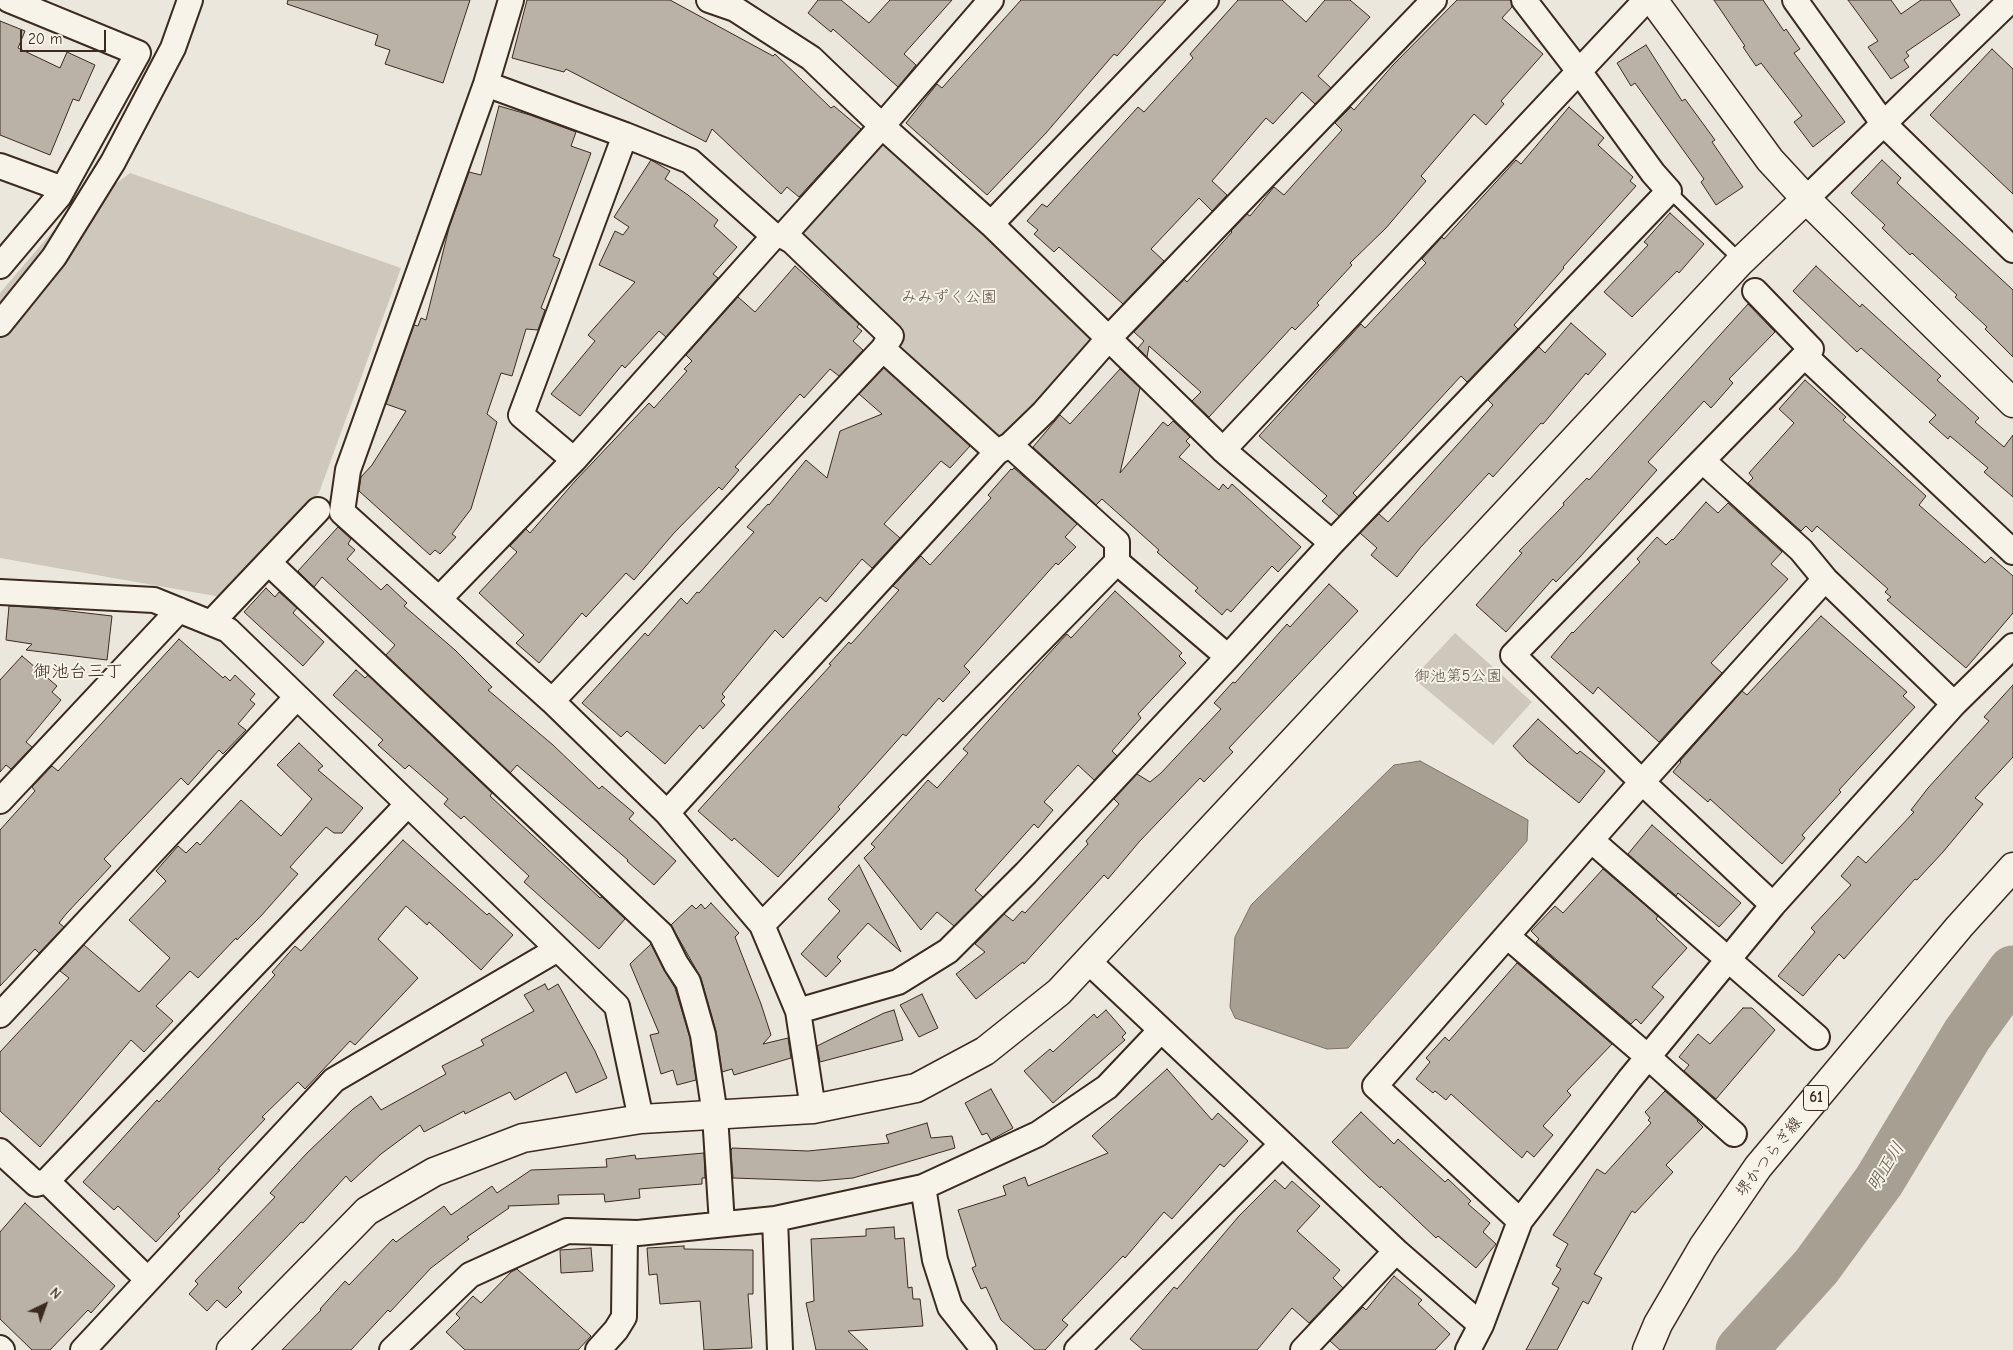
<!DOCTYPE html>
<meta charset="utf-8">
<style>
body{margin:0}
#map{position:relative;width:2013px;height:1350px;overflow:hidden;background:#ece7dc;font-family:"Comic Neue",sans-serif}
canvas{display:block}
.north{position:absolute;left:20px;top:1280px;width:50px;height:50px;-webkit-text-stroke:4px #f7f3e8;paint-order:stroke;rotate:42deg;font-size:14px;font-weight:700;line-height:20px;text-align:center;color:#3b2a1e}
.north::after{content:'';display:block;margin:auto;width:18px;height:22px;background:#3b2a1e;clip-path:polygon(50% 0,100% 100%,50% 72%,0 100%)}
.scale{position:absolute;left:20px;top:30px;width:86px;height:22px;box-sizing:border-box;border:2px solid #3b2a1e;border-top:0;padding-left:6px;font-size:15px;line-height:18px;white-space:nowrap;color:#3b2a1e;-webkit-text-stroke:4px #f7f3e8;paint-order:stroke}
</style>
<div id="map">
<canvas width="2013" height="1350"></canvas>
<div class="north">N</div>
<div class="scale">20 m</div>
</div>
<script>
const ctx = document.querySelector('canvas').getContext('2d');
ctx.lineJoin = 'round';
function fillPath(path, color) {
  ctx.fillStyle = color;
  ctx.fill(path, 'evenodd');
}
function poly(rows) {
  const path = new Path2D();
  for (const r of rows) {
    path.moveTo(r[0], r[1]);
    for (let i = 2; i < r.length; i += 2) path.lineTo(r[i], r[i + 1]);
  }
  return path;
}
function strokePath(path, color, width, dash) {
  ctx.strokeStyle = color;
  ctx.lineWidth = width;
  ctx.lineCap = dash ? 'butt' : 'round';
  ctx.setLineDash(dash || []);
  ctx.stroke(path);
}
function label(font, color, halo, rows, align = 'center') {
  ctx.font = font + ' "Comic Neue","Klee One",sans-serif';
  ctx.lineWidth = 4;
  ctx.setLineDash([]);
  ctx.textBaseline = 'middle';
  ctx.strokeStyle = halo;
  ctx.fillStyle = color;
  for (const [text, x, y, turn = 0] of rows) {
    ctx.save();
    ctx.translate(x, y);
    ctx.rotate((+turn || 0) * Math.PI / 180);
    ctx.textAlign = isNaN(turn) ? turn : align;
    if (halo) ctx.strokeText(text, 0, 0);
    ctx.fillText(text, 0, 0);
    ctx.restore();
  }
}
fillPath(poly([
 [886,142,1100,346,1005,445,792,241],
 [130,173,401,268,319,493,221,597,0,558,0,293,52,232],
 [1455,633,1532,702,1493,745,1413,678]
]), '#cec8bc');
const water = poly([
 [1420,761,1528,820,1527,841,1348,1048,1327,1049,1235,1018,1230,1007,1235,937,1251,905,1394,765,1420,761]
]);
fillPath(water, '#a89f93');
strokePath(water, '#7c7064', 1);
strokePath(poly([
 [1741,1350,1816,1267,1879,1181,1967,1035,2013,971]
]), '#a89f93', 51);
const building = poly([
 [288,0,470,0,443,83,385,64,390,50,375,45,378,35,287,4,288,0],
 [527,0,670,0,773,56,775,54,831,108,834,106,861,129,799,197,787,187,781,194,712,129,706,142,566,69,564,72,512,58,527,0],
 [818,0,841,0,869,23,890,0,952,0,904,54,916,65,898,87,833,29,831,32,808,13,818,0],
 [1021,0,1166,0,1117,56,1114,54,1046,133,987,195,906,123,937,84,942,88,1021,0],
 [1238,0,1282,0,1306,22,1325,0,1350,0,1370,17,1318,76,1331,88,1315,104,1302,92,1273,124,1266,118,1212,181,1227,195,1212,211,1199,198,1151,249,1164,261,1123,304,1059,247,1054,252,1034,234,1038,230,1027,221,1042,204,1047,207,1138,107,1144,112,1193,58,1190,54,1238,0],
 [1457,0,1511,0,1512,7,1502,18,1543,54,1501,101,1504,104,1486,125,1474,114,1421,176,1426,181,1386,228,1350,263,1352,265,1317,303,1319,305,1295,330,1292,327,1209,417,1192,401,1201,392,1149,346,1147,357,1138,348,1144,341,1134,332,1184,279,1187,282,1232,232,1231,231,1247,214,1250,216,1274,187,1284,195,1342,130,1335,123,1351,107,1354,110,1393,65,1457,0],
 [1714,0,1763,0,1784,31,1786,29,1800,49,1794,53,1845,122,1813,147,1794,122,1802,116,1761,63,1756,66,1743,47,1745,46,1714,0],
 [1848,0,1891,0,1901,14,1921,0,1950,0,1960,15,1906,52,1909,56,1904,60,1909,67,1891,79,1868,47,1878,41,1848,0],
 [0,21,25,31,18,48,60,68,67,52,95,65,79,101,73,99,50,155,0,135,0,21],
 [1646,45,1682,101,1685,99,1715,140,1712,142,1743,187,1716,205,1701,182,1704,179,1635,83,1631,86,1617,63,1646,45],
 [1992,49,2013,69,2013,194,1930,115,1992,49],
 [499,106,530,115,576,132,571,146,591,153,555,251,553,256,560,259,541,308,545,310,538,330,526,329,512,376,501,373,487,414,497,422,471,509,452,534,456,537,440,554,435,550,430,555,359,491,361,477,372,465,406,411,386,404,414,325,418,326,421,318,426,320,449,228,469,172,481,175,499,106],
 [1569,107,1604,138,1598,145,1633,177,1630,181,1636,186,1563,267,1564,268,1514,325,1518,329,1467,382,1461,376,1353,493,1357,497,1339,516,1322,501,1327,496,1259,436,1361,324,1365,328,1426,263,1422,259,1442,237,1444,239,1516,160,1521,164,1569,107],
 [651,160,670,171,665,179,688,195,718,220,714,226,737,247,713,274,718,278,666,337,659,331,625,368,622,365,580,416,551,394,595,341,588,335,635,282,599,265,615,231,623,235,629,227,614,217,651,160],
 [1882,160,1901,178,1897,183,2013,290,2013,357,1985,329,1987,327,1955,297,1957,295,1912,253,1910,255,1882,228,1885,225,1851,193,1882,160],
 [1670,213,1704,244,1679,273,1677,271,1632,317,1604,292,1648,245,1644,242,1670,213],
 [795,266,859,324,857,327,862,331,853,341,863,350,839,376,830,369,804,398,800,394,735,467,739,470,722,490,719,487,674,533,634,580,626,573,586,617,582,613,539,663,516,643,524,635,479,593,517,552,510,546,526,529,530,533,576,480,649,403,654,408,687,371,684,369,692,361,686,355,738,297,755,312,795,266],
 [1816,266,1860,307,1862,304,1941,376,1937,380,1979,418,1975,422,2004,447,2013,435,2013,497,1984,472,1988,468,1950,436,1948,439,1929,422,1936,415,1861,348,1857,352,1793,291,1816,266],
 [1748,304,1775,332,1729,379,1733,383,1711,408,1704,401,1648,462,1657,470,1580,557,1556,582,1553,579,1506,632,1476,605,1522,553,1519,551,1564,505,1563,503,1587,478,1589,480,1748,304],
 [1571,323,1606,354,1588,375,1586,373,1543,424,1541,423,1493,477,1489,473,1420,548,1397,577,1371,555,1377,548,1360,533,1379,514,1388,522,1493,405,1488,400,1539,347,1545,353,1571,323],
 [884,368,970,446,950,468,941,461,884,524,900,538,872,568,862,559,826,602,820,597,783,638,775,630,722,694,725,697,721,701,725,705,703,729,700,725,665,764,627,731,621,737,582,703,645,633,648,636,681,598,687,604,697,592,699,593,754,532,747,527,768,504,769,505,806,460,827,478,840,431,882,414,859,394,884,368],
 [1120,369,1140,388,1120,473,1163,422,1168,426,1173,421,1190,437,1186,441,1190,445,1179,457,1219,490,1223,484,1228,489,1232,484,1301,547,1278,572,1272,566,1231,612,1227,609,1222,615,1195,591,1198,588,1157,552,1159,550,1102,499,1096,505,1033,447,1060,415,1070,424,1120,369],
 [1805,380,1846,417,1843,420,1926,496,1919,505,1985,563,1991,557,2013,576,2013,613,1966,668,1887,600,1891,597,1885,592,1888,589,1817,526,1812,532,1806,526,1801,531,1748,483,1753,478,1749,473,1794,423,1779,409,1805,380],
 [1014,468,1077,524,1065,537,1076,547,1058,565,1056,563,964,666,970,672,943,702,939,698,906,736,903,734,838,807,840,809,778,877,734,838,732,841,698,811,831,665,829,664,849,642,851,644,899,590,893,586,921,556,930,565,991,498,988,495,1011,469,1012,470,1014,468],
 [1706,502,1718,513,1728,503,1782,552,1771,564,1788,579,1711,663,1722,673,1659,742,1598,687,1593,694,1551,657,1572,632,1573,633,1640,562,1637,559,1657,537,1666,545,1672,539,1673,540,1706,502],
 [338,527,351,539,348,544,355,550,347,559,381,590,387,584,407,603,404,606,455,650,492,687,488,690,553,745,599,789,602,786,634,813,629,819,676,861,654,885,627,861,628,860,517,765,510,773,386,655,395,645,322,577,314,587,298,571,338,527],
 [1329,584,1358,611,1229,748,1233,752,1204,782,1200,778,1139,842,1108,879,1104,875,1024,964,1023,962,976,999,956,974,985,952,975,944,1004,914,1013,921,1022,911,1025,913,1088,844,1086,841,1119,804,1114,799,1137,774,1150,782,1161,773,1221,709,1214,703,1233,682,1235,683,1287,624,1290,627,1329,584],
 [266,588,275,597,279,592,297,608,293,613,324,642,303,666,244,612,266,588],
 [1115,591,1182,653,1179,656,1186,663,1138,714,1141,718,1112,751,1117,756,1094,780,1078,765,1044,802,1053,810,1038,828,1034,824,975,890,983,897,954,926,937,912,921,930,864,858,875,847,871,844,928,780,937,788,968,753,963,749,1022,683,1067,634,1071,638,1115,591],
 [9,606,43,608,112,616,107,660,26,650,32,644,6,640,9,606],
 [1821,616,1907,692,1903,696,1915,707,1839,790,1841,792,1802,835,1805,838,1782,864,1710,799,1708,802,1673,772,1681,762,1680,761,1742,691,1747,695,1821,616],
 [179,639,223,678,225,676,230,681,235,675,255,694,250,700,255,704,238,724,246,730,223,754,219,750,188,785,181,778,104,859,111,866,66,914,59,923,64,927,39,953,35,949,0,986,0,830,35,791,32,787,52,766,58,771,179,639],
 [22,656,57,686,52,692,61,700,26,742,32,747,11,769,6,765,0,772,0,680,22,656],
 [356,670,365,678,368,675,492,793,490,796,600,898,602,897,625,919,599,949,524,882,529,876,464,816,461,819,444,804,448,799,409,765,405,769,378,745,383,740,333,695,356,670],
 [2013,685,2013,757,1975,798,1983,804,1943,852,1917,880,1915,879,1844,959,1839,954,1803,996,1778,976,1815,932,1811,928,1851,885,1841,876,1858,856,1866,863,1914,812,1911,810,1928,788,1989,721,1984,717,2013,685],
 [1538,719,1577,754,1580,751,1605,771,1579,803,1527,761,1513,746,1538,719],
 [299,743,323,766,318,770,363,808,342,833,334,833,326,827,290,867,298,874,261,916,237,940,236,938,198,978,190,971,156,1006,173,1021,144,1052,131,1040,40,1147,0,1111,0,1052,69,978,60,971,84,945,139,992,170,958,129,920,166,881,156,871,178,846,186,853,197,842,200,845,241,800,281,836,312,799,277,765,299,743],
 [1652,825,1741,903,1719,927,1678,893,1676,896,1628,854,1652,825],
 [403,840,487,915,489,913,513,935,481,970,429,922,427,925,406,906,378,939,418,978,355,1045,350,1041,305,1089,298,1082,262,1117,265,1119,218,1169,220,1170,178,1214,180,1216,156,1242,118,1206,114,1210,83,1182,157,1100,159,1102,205,1052,275,975,272,972,295,946,301,951,403,840],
 [859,865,901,952,868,923,837,957,841,961,826,977,801,954,840,911,828,899,859,865],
 [1603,869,1658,916,1656,919,1687,948,1652,987,1664,997,1641,1024,1636,1019,1631,1024,1536,942,1539,939,1531,931,1555,906,1563,913,1603,869],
 [711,903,739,933,735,937,761,1004,771,1035,763,1044,788,1038,791,1058,734,1075,732,1069,722,1072,716,1031,701,978,671,925,692,905,696,909,701,904,705,909,711,903],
 [651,944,664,970,675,988,690,1038,696,1080,677,1085,673,1070,661,1074,650,1035,659,1033,630,964,651,944],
 [1517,963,1612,1044,1567,1091,1571,1095,1543,1126,1553,1135,1534,1157,1527,1151,1522,1158,1451,1094,1446,1100,1435,1091,1433,1093,1416,1079,1430,1062,1426,1058,1445,1037,1449,1041,1517,963],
 [545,984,548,990,558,984,595,1051,607,1078,576,1093,566,1072,515,1100,510,1092,465,1114,464,1111,424,1132,420,1125,381,1154,351,1182,346,1176,303,1223,301,1222,238,1288,242,1292,226,1308,217,1300,207,1311,189,1294,198,1284,195,1281,275,1197,270,1193,307,1153,353,1109,371,1096,381,1110,446,1074,442,1066,484,1045,481,1040,534,1011,524,995,545,984],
 [922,994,938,1028,919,1037,900,1005,922,994],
 [1743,1008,1752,1008,1775,1030,1716,1099,1684,1071,1689,1065,1679,1057,1698,1034,1710,1044,1743,1008],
 [894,1010,903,1040,820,1062,817,1046,884,1013,894,1010],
 [1106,1010,1126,1033,1122,1037,1125,1040,1053,1103,1024,1071,1050,1049,1053,1052,1094,1014,1097,1018,1106,1010],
 [1167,1069,1212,1120,1218,1113,1248,1141,1224,1167,1220,1164,1172,1219,1164,1212,1125,1258,1123,1256,1062,1320,1068,1325,1045,1350,1035,1350,1001,1320,986,1287,981,1289,972,1268,976,1266,958,1210,1006,1195,1003,1186,1025,1177,1028,1186,1108,1153,1092,1136,1167,1069],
 [991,1089,1013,1128,991,1140,987,1133,982,1135,965,1103,991,1089],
 [1665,1091,1698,1120,1697,1121,1703,1127,1666,1165,1673,1172,1635,1213,1632,1211,1594,1274,1602,1278,1588,1304,1583,1301,1557,1350,1526,1350,1559,1288,1552,1284,1561,1269,1556,1266,1568,1244,1553,1235,1597,1169,1605,1174,1651,1123,1648,1120,1650,1118,1645,1112,1665,1091],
 [1361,1112,1394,1144,1398,1139,1445,1182,1448,1179,1471,1201,1468,1204,1490,1223,1483,1232,1496,1244,1476,1268,1438,1236,1436,1238,1381,1186,1380,1188,1366,1175,1332,1142,1361,1112],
 [927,1123,931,1138,952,1136,955,1148,853,1178,819,1181,733,1178,731,1151,732,1148,808,1151,889,1143,886,1135,927,1123],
 [704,1153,705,1178,702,1178,702,1184,639,1189,640,1198,605,1202,604,1194,558,1195,559,1204,508,1206,509,1208,467,1237,469,1239,431,1268,390,1312,388,1310,351,1350,282,1350,321,1310,320,1309,345,1281,349,1285,393,1239,396,1242,444,1206,451,1215,492,1186,497,1193,531,1170,607,1167,606,1159,635,1155,636,1159,704,1153],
 [1275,1180,1285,1189,1292,1181,1320,1206,1297,1231,1340,1270,1333,1278,1343,1288,1309,1323,1292,1308,1257,1350,1143,1350,1130,1339,1174,1287,1177,1289,1239,1216,1275,1180],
 [25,1203,115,1286,91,1313,88,1310,50,1350,32,1350,0,1319,0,1232,25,1203],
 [894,1227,895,1239,904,1238,908,1288,912,1287,913,1299,920,1299,923,1326,848,1331,868,1350,816,1350,806,1303,814,1301,811,1239,866,1236,866,1229,894,1227],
 [684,1246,684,1249,753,1250,753,1294,748,1294,752,1348,704,1350,700,1301,660,1304,657,1274,649,1275,647,1248,684,1246],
 [591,1248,593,1271,561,1273,560,1250,591,1248],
 [517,1269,591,1336,578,1350,465,1350,446,1332,460,1318,456,1314,473,1296,481,1303,511,1272,517,1269],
 [1394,1276,1422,1300,1418,1304,1450,1334,1435,1350,1340,1350,1330,1341,1363,1307,1366,1310,1394,1276]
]);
fillPath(building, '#bab2a7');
strokePath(building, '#3b2a1e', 1);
const lane = poly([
 [1669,191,1741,261]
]);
const street = poly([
 [511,0,486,84,348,470,342,512,552,701,667,813,762,925,798,1011,813,1109],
 [709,0,735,9,811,58,882,126,991,224],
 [1206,0,991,224,1223,450],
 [1795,0,1883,123,2013,250],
 [486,84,625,135,690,161,774,236,783,236,792,241,891,336,883,349,552,701],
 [0,166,63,189],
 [1806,199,2011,0],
 [783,236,882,126,991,0],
 [0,266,59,196,138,53,9,0],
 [1755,291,1811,349,1513,655,1642,782,1773,905],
 [0,324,54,257,113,162,173,48,190,0],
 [1805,356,2013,552],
 [1010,445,1117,542,1117,562],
 [997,452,1010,445,1044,412,1109,338,1434,0],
 [574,460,521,415,625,135],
 [1703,461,1801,550,1825,579,1954,704],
 [1332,543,1223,450,1646,0],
 [269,563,661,934,676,964,688,982,703,1035,715,1115,722,1224],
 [0,592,154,600,228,630,617,1006,641,1119],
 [440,598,574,460,774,236],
 [211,623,318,510],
 [0,801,179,610],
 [667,813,997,452,883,349],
 [1591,840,1817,1037],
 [762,925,1117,562,1228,657],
 [1507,936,1648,1057,1734,1134],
 [1088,961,1396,1251,1481,1325],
 [798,1011,898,982,948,951,1026,873,1228,657,1332,543,1669,191,1653,173,1578,70,1524,0],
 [0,1015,297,697],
 [0,1151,36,1184,47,1181],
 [923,1187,935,1260,950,1307,984,1350],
 [775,1219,780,1350],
 [1520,1221,1375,1086,1642,782,1825,579],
 [148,1280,47,1181,408,804],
 [0,1348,2,1350],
 [83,1350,334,1080,558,949],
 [392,1350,470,1275,567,1231,638,1233,775,1219,923,1187,1038,1134,1107,1087,1161,1030],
 [598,1350,616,1330,624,1317,625,1233],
 [1077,1350,1282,1144],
 [1303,1350,1396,1251],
 [1468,1350,1481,1325,1520,1221,1629,1080,1773,905,1954,704,2013,646]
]);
const secondary = poly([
 [1653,0,1770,160,1806,199,2013,403],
 [231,1350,367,1211,434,1172,523,1138,641,1119,813,1109,916,1088,985,1051,1059,992,1741,261,1806,199]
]);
const primary = poly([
 [1647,1350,1658,1324,1703,1247,1758,1167,1959,927,2013,867]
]);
strokePath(lane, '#3b2a1e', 15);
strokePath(street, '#3b2a1e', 28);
strokePath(secondary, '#3b2a1e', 31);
strokePath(primary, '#3b2a1e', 31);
strokePath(lane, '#f7f3e8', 11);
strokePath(street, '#f7f3e8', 24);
strokePath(secondary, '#f7f3e8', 28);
strokePath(primary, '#f7f3e8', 28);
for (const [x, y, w] of [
 [1816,1098,25]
]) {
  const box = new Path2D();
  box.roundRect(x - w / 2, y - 12.5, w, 25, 4);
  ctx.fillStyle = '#f7f3e8';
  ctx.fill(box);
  strokePath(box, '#3b2a1e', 1);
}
label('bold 15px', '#3b2a1e', null, [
 ["61",1816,1098]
]);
label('16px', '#605246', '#f7f3e8', [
 ["みみずく公園",949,297],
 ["御池第5公園",1458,676]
]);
label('16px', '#3b2a1e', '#f7f3e8', [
 ["堺かつらぎ線",1769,1157,-52]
]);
label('18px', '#3b2a1e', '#f7f3e8', [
 ["御池台三丁",78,672]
]);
label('italic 18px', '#615347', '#f7f3e8', [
 ["明正川",1886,1167,-58]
]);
</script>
